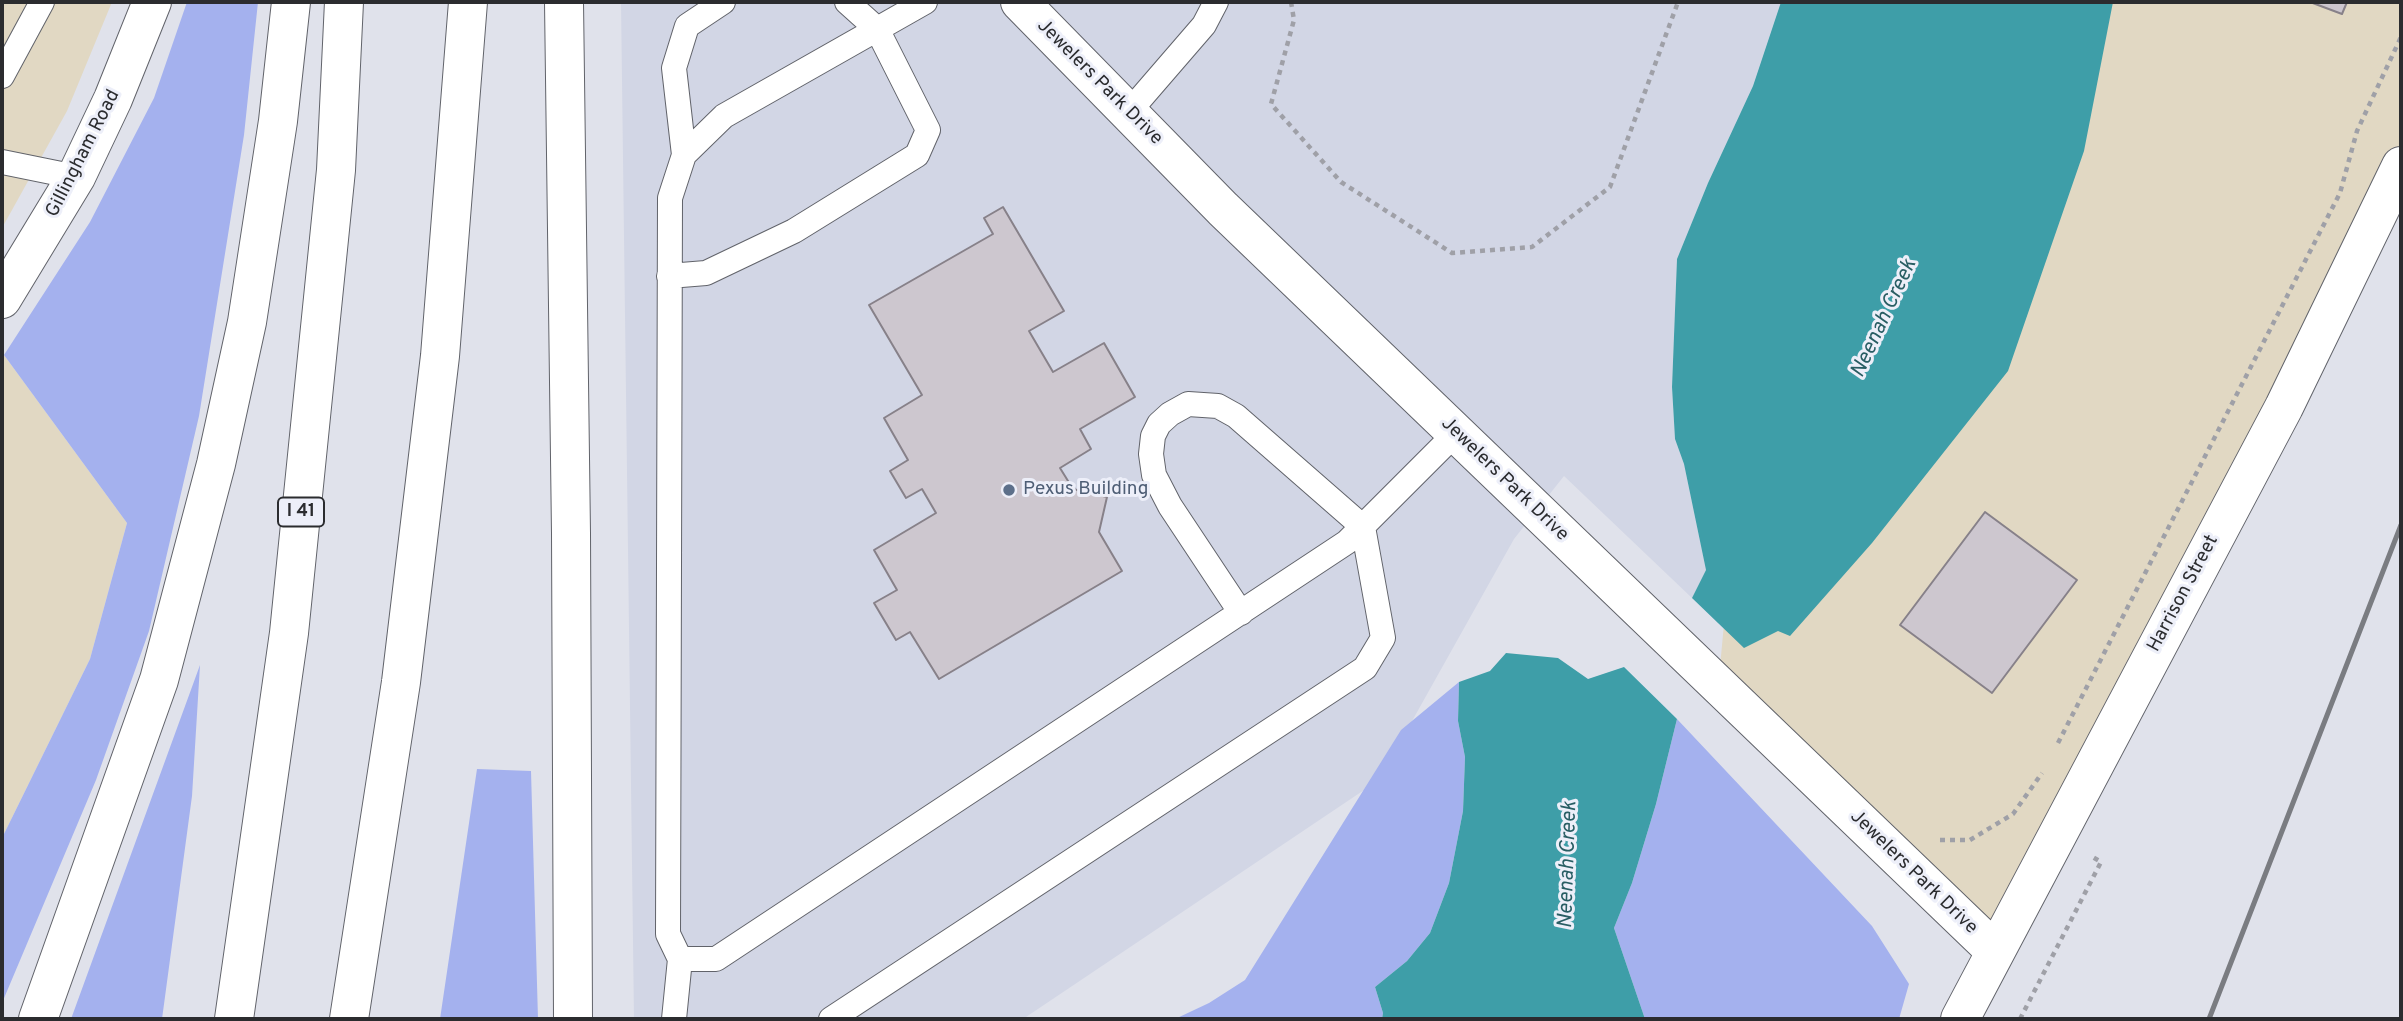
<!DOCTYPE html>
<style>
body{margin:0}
#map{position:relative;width:2403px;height:1021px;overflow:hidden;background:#e0e2eb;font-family:Overpass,sans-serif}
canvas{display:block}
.frame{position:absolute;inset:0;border:4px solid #2b2c2f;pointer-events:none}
</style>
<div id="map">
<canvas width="2403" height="1021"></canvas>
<div class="frame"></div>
</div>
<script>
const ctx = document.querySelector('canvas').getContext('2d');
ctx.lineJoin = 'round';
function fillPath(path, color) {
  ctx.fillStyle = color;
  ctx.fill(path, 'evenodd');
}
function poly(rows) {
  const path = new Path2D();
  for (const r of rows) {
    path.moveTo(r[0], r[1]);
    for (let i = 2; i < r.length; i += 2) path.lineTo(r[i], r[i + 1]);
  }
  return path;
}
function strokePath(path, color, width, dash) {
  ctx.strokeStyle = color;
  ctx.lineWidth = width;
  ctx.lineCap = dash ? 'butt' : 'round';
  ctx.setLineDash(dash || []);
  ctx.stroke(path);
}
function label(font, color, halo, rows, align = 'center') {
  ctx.font = font + ' Overpass,sans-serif';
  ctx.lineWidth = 6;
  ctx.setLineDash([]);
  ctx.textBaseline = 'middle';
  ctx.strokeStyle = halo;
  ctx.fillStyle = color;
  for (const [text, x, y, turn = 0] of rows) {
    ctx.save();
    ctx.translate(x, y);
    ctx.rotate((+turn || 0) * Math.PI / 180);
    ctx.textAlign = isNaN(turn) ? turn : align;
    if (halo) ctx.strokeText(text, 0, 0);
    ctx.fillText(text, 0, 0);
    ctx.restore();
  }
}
fillPath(poly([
 [621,2,1781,2,1753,86,1708,183,1677,259,1672,387,1675,439,1684,464,1706,570,1692,598,1564,476,1514,539,1379,780,1023,1019,634,1019]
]), '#d2d6e5');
fillPath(poly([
 [2,2,112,2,67,111,2,228],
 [2018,2,2401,2,2401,166,1995,951,1718,688,1724,624],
 [4,355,127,523,90,659,2,838]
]), '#e1d8c3');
fillPath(poly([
 [187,2,258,2,244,135,199,416,149,631,96,780,2,1003,2,838,90,659,127,523,4,355,90,222,154,98],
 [200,665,192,796,162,1019,71,1019],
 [1459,682,1458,721,1465,757,1463,811,1449,883,1430,933,1407,961,1375,987,1383,1013,1382,1019,1175,1019,1209,1003,1245,980,1401,730],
 [1677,719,1872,926,1909,984,1899,1019,1645,1019,1614,928,1632,883,1656,804],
 [477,769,531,771,538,1019,440,1019]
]), '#a4b1ee');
fillPath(poly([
 [1781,2,2113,2,2084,151,2008,371,1872,543,1790,636,1778,631,1744,648,1692,598,1706,570,1684,464,1675,439,1672,387,1677,259,1708,183,1753,86],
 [1506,653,1558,658,1588,679,1624,667,1677,719,1656,804,1632,883,1614,928,1645,1019,1382,1019,1383,1013,1375,987,1407,961,1430,933,1449,883,1463,811,1465,757,1458,721,1459,682,1490,671]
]), '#3e9ea8');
const building = poly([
 [2310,2,2347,2,2342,14,2310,2],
 [1003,207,1064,311,1029,331,1053,372,1104,343,1135,397,1080,429,1091,449,1060,468,1073,489,1107,497,1099,532,1122,571,939,679,910,632,896,640,874,603,897,590,874,550,936,513,922,489,906,498,890,471,908,460,884,418,922,395,869,305,993,234,984,218,1003,207],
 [1985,512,2077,580,1992,693,1900,625,1985,512]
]);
fillPath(building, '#cdc7cf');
strokePath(building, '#878189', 2);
const lane = poly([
 [925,2,724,116,684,155,670,198,668,934,680,959,716,959,1347,542,1455,434],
 [2,76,42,2],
 [1128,113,1204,25,1216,2],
 [684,155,674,68,687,26,723,2],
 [2,162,76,177],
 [669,276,706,273,794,231,917,155,928,130,877,29,847,2],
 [674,1019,680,959],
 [831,1019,1365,668,1383,638,1363,527,1236,416,1218,406,1188,404,1170,414,1159,424,1153,436,1151,454,1154,475,1170,506,1241,613]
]);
const street = poly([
 [2,299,76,177,113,99,152,2]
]);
const secondary = poly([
 [1020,2,1223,209,1995,951],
 [1960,1019,2284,407,2401,166]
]);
const highway = poly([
 [564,2,571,533,573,1019],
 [38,1019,159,680,216,464,247,322,278,121,291,2],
 [234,1019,289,633,336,170,344,2],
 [349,1019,401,682,440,356,468,2]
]);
strokePath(lane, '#61636a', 26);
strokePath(street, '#61636a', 40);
strokePath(secondary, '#61636a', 40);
strokePath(highway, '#61636a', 40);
strokePath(poly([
 [1291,2,1294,20,1271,104,1341,182,1452,253,1532,247,1610,187,1678,2],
 [2058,743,2340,193,2357,131,2401,37],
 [1940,840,1970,840,2013,814,2042,773],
 [2020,1019,2101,862,2091,856]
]), '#9fa0a7', 4.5, [5, 5]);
strokePath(lane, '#fff', 24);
strokePath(street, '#fff', 38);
strokePath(secondary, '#fff', 38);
strokePath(highway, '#fff', 38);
strokePath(poly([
 [2209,1019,2401,525]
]), '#7a7c81', 5);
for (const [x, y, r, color] of [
 [1009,490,7,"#5c6f8a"]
]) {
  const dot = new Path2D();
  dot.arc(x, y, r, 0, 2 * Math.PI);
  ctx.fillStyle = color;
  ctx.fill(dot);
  strokePath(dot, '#edeff9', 2.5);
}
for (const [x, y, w] of [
 [301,512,46]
]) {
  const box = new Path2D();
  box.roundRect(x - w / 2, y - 14.5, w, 29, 5);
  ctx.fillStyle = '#edeff9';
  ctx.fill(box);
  strokePath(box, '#2b2c2f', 2);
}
label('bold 18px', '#2b2c2f', null, [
 ["I 41",301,512]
]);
label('19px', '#2b2c2f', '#edeff9', [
 ["Jewelers Park Drive",1099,83,45],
 ["Gillingham Road",84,154,-63],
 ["Jewelers Park Drive",1504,480,44],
 ["Harrison Street",2184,594,-62],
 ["Jewelers Park Drive",1913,873,44]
]);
label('19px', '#4e5e75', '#edeff9', [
 ["Pexus Building",1023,490]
], 'left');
label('italic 21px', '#295e64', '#edeff9', [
 ["Neenah Creek",1885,319,-65],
 ["Neenah Creek",1569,865,-88]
]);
</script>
